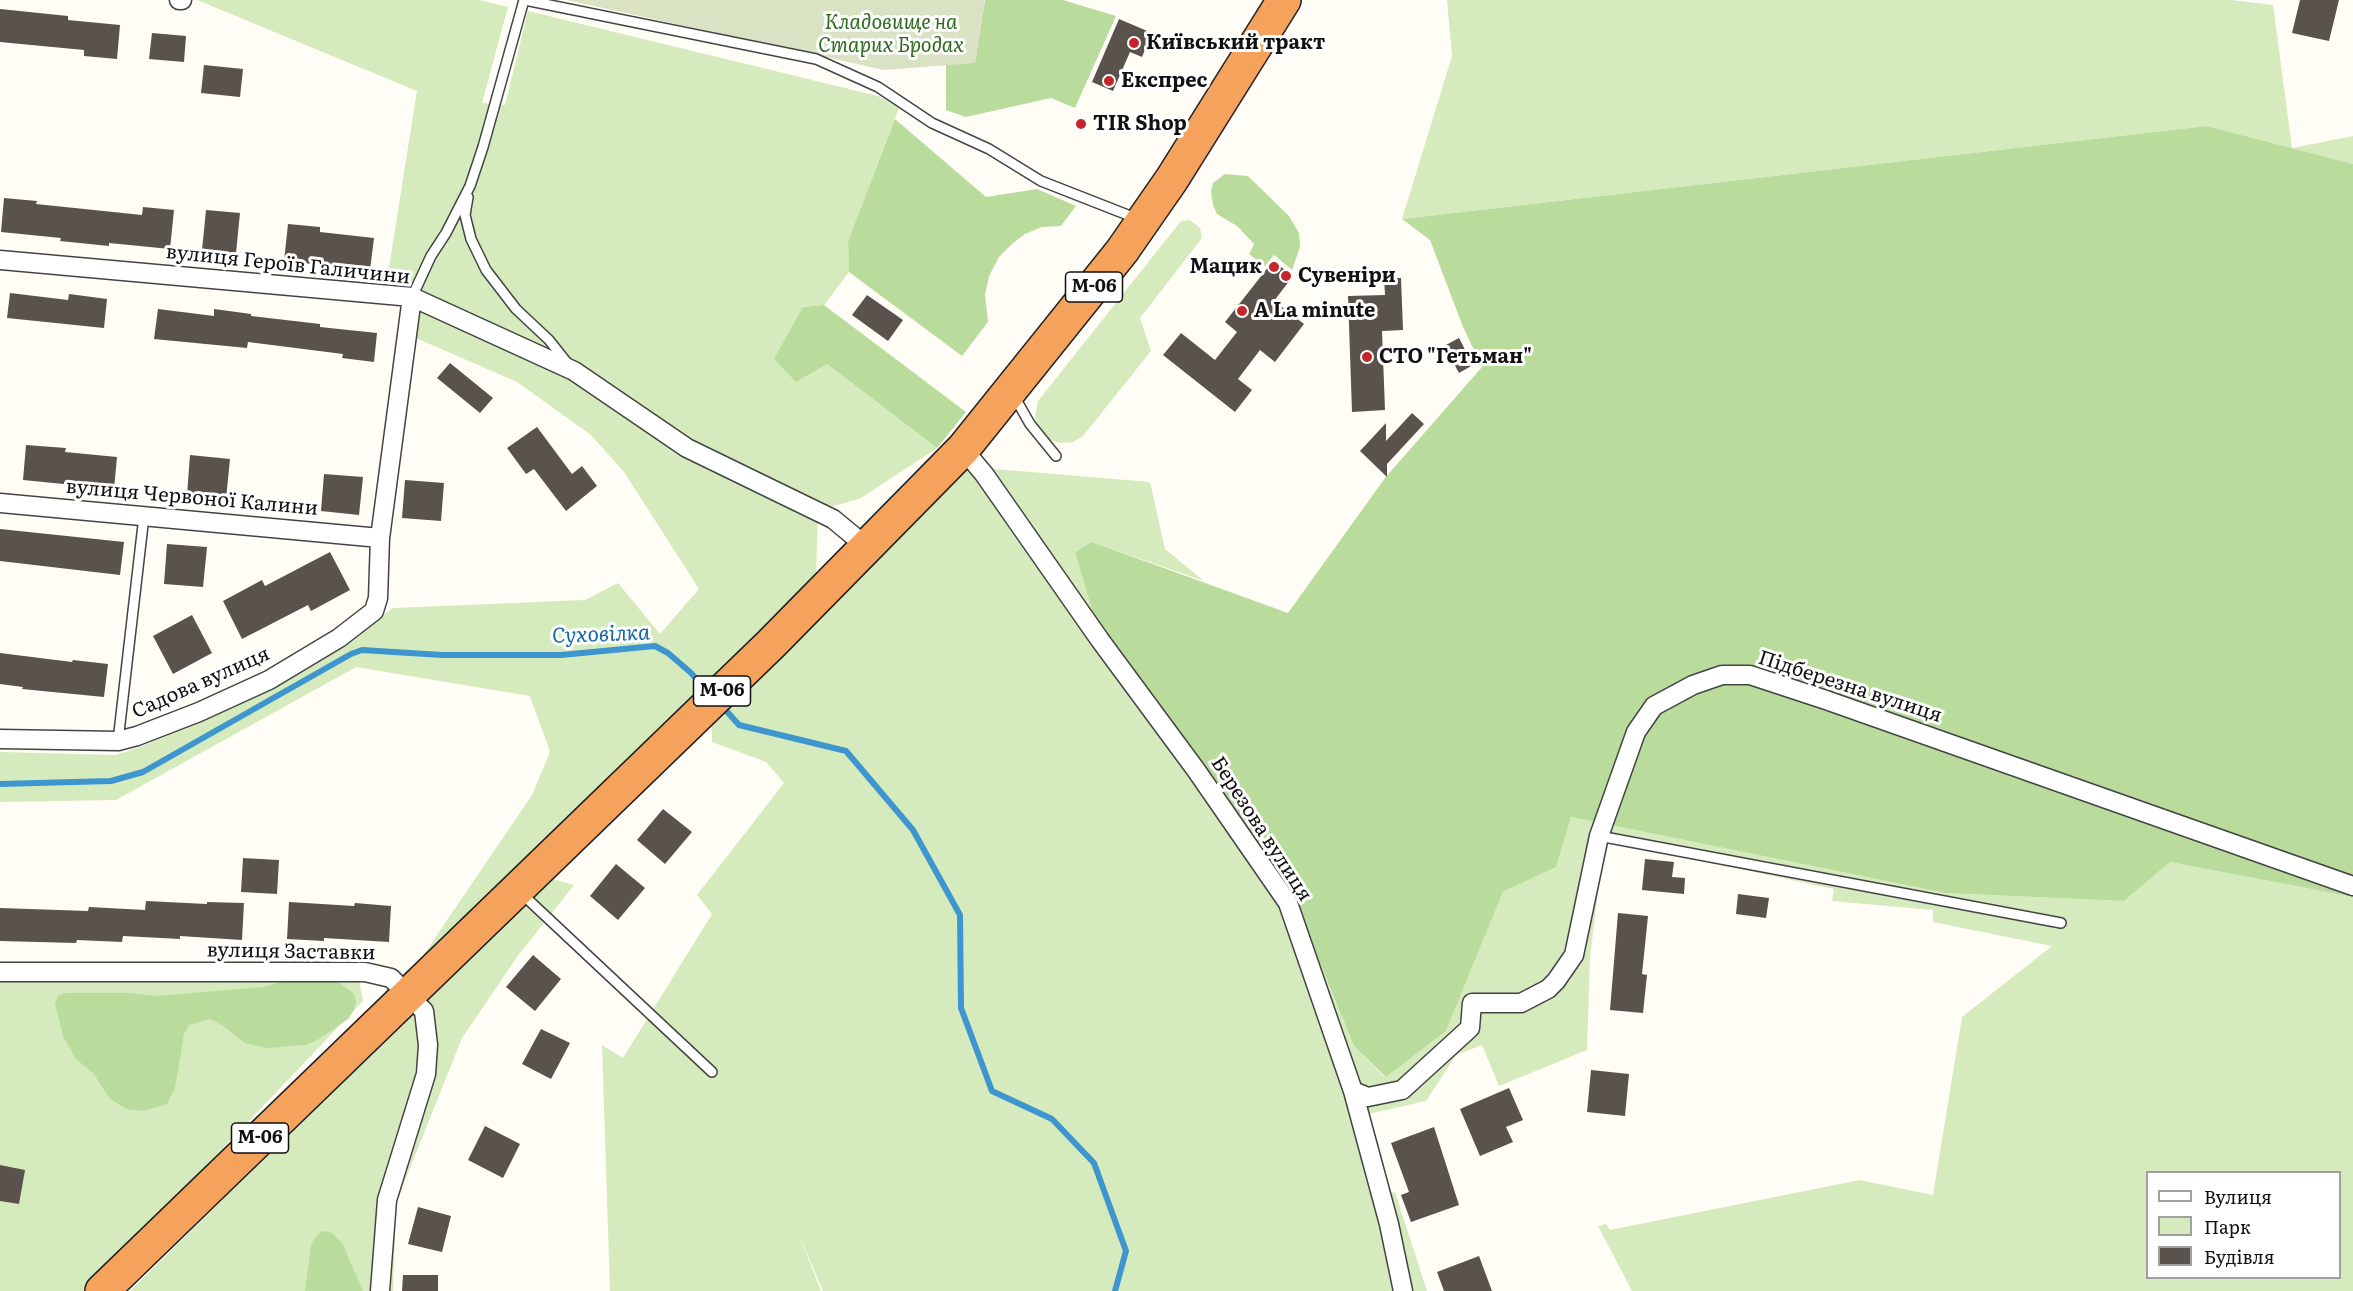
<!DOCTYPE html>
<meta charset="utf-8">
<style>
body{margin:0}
#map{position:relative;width:2353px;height:1291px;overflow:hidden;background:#fffdf5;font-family:Literata,serif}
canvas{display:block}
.legend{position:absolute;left:2146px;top:1171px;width:195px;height:108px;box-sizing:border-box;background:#fff;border:2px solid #a0a0a0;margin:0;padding:8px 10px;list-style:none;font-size:18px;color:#111}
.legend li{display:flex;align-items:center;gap:12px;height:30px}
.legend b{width:30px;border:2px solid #a0a0a0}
</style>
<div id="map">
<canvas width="2353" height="1291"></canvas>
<ul class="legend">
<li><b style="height:8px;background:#fff"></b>Вулиця</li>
<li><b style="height:16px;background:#d5ebbd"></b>Парк</li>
<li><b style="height:16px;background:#5a524d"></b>Будівля</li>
</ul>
</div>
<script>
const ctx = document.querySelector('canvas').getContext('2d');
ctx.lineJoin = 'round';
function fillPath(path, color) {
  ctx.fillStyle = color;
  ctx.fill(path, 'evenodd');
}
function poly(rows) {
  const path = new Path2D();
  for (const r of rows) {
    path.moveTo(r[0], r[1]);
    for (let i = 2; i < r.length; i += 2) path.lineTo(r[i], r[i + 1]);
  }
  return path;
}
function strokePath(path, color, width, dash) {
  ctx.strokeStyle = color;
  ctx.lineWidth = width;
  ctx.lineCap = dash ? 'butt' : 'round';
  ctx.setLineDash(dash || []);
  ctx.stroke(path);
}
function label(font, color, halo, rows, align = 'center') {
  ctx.font = font + ' Literata,serif';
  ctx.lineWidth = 6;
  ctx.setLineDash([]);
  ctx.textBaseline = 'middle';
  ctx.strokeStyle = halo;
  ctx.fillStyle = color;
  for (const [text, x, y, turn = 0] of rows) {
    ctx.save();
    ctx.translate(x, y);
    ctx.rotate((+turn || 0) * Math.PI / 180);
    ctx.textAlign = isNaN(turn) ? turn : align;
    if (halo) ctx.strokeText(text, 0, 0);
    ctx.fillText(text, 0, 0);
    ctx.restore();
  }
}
fillPath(poly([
 [197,0,480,0,508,7,482,103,505,105,528,11,878,96,899,108,848,241,849,272,824,305,802,307,827,364,937,448,861,498,818,511,816,578,420,960,532,795,550,752,530,696,356,667,116,800,0,802,0,752,116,755,140,747,203,721,233,706,344,644,393,608,585,600,618,583,660,634,699,589,624,472,591,435,517,382,409,335,422,285,387,280,417,91],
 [1447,0,2231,0,2273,5,2292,148,2353,136,2353,164,2292,149,2206,126,1402,219,1452,56],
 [1190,220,1200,228,1202,238,1140,318,1151,351,1083,436,1073,442,1060,443,1048,439,1039,430,1035,418,1038,401,1181,221],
 [971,467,1150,482,1165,549,1204,581,1092,542,1075,552,1101,640,1288,885,1354,1046,1385,1077,1446,1031,1503,892,1556,867,1571,817,1945,893,2124,901,2170,862,2353,897,2353,1291,1632,1291,1598,1226,1606,1224,1610,1230,1860,1180,1933,1195,1962,1017,2052,946,1933,922,1933,910,1832,901,1834,889,1604,840,1590,958,1587,1050,1499,1086,1482,1045,1456,1055,1426,1101,1364,1115,1387,1194,1395,1192,1427,1291,823,1291,798,1233,821,1291,610,1291,602,1045,623,1058,712,914,697,895,784,783,766,762,712,742,712,723,900,534],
 [2148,1172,2340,1172,2340,1278,2148,1278],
 [549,878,574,885,517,957,462,1038,396,1203,393,1291,130,1291],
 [0,972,359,980,363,1001,87,1291,0,1291]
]), '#d5ebbd');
fillPath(poly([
 [985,0,1063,0,1116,16,1075,108,1051,98,966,117,946,110,946,65,975,62],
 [895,119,986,197,1037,189,1076,206,1061,226,1042,227,1025,234,1012,244,999,257,989,276,985,295,988,322,962,356,849,272,848,241],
 [2206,126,2353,164,2353,897,2170,862,2124,901,1945,893,1571,817,1556,867,1503,892,1446,1031,1386,1077,1354,1046,1288,885,1101,641,1075,552,1092,542,1288,613,1385,478,1482,367,1463,327,1430,240,1402,219],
 [1225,174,1248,176,1289,216,1299,233,1300,247,1292,270,1274,255,1265,266,1249,254,1254,244,1237,226,1217,214,1213,205,1211,191,1213,183],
 [824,305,966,412,937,448,827,364,796,382,774,359,803,307],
 [305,972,326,972,354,994,356,1001,354,1010,348,1019,319,1039,306,1045,266,1048,245,1043,223,1026,210,1019,189,1025,184,1034,175,1088,167,1104,143,1111,127,1109,110,1099,93,1073,76,1059,63,1036,55,1003,58,996,66,993,131,993,157,996,262,987,281,982],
 [322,1231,331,1232,342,1243,363,1291,305,1291,311,1245,314,1239]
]), '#b9dc9c');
fillPath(poly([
 [567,0,985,0,975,63,884,70]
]), '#d9e3c4');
strokePath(poly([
 [722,706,739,725,846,751,913,830,960,915,961,1008,992,1091,1052,1119,1094,1163,1126,1251,1115,1291],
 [0,784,111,781,143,772,351,654,362,650,442,655,561,655,655,646,668,653,690,672,709,692]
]), '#3f96cf', 6);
fillPath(poly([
 [2300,0,2339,0,2329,41,2292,33],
 [0,9,68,16,68,20,120,25,117,59,84,56,84,50,0,42],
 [1119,19,1152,33,1142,57,1130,52,1113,91,1092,82],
 [152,33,186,36,184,62,149,59],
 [204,65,243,69,240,97,201,93],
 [4,198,37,201,36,204,142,215,143,207,174,210,170,249,109,243,109,246,60,241,61,238,1,232],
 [206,210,240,213,236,253,202,250],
 [288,224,320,227,320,232,374,238,370,270,284,261],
 [1273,261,1293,276,1274,301,1304,324,1275,362,1260,350,1238,379,1252,390,1235,412,1163,355,1181,333,1215,360,1237,332,1225,322],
 [1384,278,1401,278,1403,330,1382,331,1385,410,1352,412,1348,296,1385,295],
 [10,293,68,300,69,294,107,299,104,328,7,318],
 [867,295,903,320,888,341,852,315],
 [158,309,214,316,214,309,251,314,251,316,320,324,320,327,377,333,374,362,342,358,343,354,248,342,247,348,154,339],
 [1459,338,1473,365,1459,373,1444,346],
 [450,363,493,398,480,413,437,378],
 [1412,413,1424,424,1387,464,1387,477,1360,451,1386,423,1386,441],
 [537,427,572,474,582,466,597,486,566,511,534,469,526,474,507,448],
 [26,445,66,448,65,452,117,457,114,489,23,480],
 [190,455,230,459,226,499,187,495],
 [324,474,363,477,359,515,321,511],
 [405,480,444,483,441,521,402,518],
 [0,529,124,542,120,575,0,561],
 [167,544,207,547,203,587,164,584],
 [330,552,350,590,311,611,308,605,242,639,223,601,262,580,265,586],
 [192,615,212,653,173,674,153,636],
 [0,653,72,662,73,660,108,664,104,697,22,689,23,687,0,684],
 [663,809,692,832,665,864,637,840],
 [243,858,279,860,277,894,241,892],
 [1645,859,1674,862,1672,877,1685,878,1684,894,1642,890],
 [616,864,645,888,618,920,590,896],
 [1738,894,1769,898,1766,918,1736,914],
 [146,901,207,904,207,902,244,903,242,940,180,936,180,939,123,936,122,942,77,940,76,943,0,941,0,908,88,911,89,907,145,910],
 [289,902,354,906,355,903,391,906,389,942,324,938,324,941,287,939],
 [1618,913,1648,916,1642,974,1647,975,1643,1013,1610,1010],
 [533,955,561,979,535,1011,506,987],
 [541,1029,570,1043,551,1079,522,1064],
 [1591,1070,1629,1074,1625,1116,1587,1112],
 [1509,1088,1523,1120,1506,1127,1513,1142,1480,1156,1460,1109],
 [485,1126,520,1144,503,1178,468,1160],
 [1434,1127,1459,1205,1411,1222,1401,1195,1409,1192,1391,1143],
 [0,1165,25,1170,19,1204,0,1201],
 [418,1207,451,1216,442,1252,408,1244],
 [1479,1256,1492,1291,1444,1291,1437,1272],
 [403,1275,438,1275,438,1291,402,1291]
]), '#5a524d');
const lane = poly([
 [525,0,816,59,878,87,932,123,989,149,1041,181,1138,219],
 [468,197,465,215,471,239,486,270,516,309,549,340,568,364],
 [412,297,431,256,446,233,470,186,483,147,524,0],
 [1014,396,1030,424,1056,456],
 [118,741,144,516],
 [1599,836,2061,923],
 [521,893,712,1072]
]);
const street = poly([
 [179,0,182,0],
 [0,260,412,297,574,371,687,448,833,519,867,547],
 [963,449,984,474,1100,640,1196,770,1288,903,1353,1091,1389,1224,1403,1291],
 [0,503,380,538],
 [0,739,118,741,137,736,199,712,269,680,339,638,374,611,378,598,380,538,412,297],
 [0,972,365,972,391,978,424,1011,428,1045,426,1074,387,1200,380,1291],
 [1353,1091,1368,1097,1402,1090,1470,1028,1472,1003,1521,1003,1548,989,1556,981,1574,955,1599,836,1636,732,1654,706,1693,685,1722,675,1750,675,1826,700,2353,886]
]);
const highway = poly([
 [102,1291,771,644,963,449,1122,251,1172,179,1284,0]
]);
strokePath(lane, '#444', 12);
strokePath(street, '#444', 21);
strokePath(highway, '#222', 36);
strokePath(lane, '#fff', 9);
strokePath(street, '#fff', 18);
strokePath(highway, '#f5a25d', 33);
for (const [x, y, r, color] of [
 [1134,43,6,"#c4262e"],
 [1109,81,6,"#c4262e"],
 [1081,124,6,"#c4262e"],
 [1274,267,6,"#c4262e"],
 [1286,276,6,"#c4262e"],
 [1242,311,6,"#c4262e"],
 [1367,357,6,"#c4262e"]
]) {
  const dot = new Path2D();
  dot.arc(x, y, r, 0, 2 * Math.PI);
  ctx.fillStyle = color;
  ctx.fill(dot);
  strokePath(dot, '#fff', 2);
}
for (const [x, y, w] of [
 [1094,287,57],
 [722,691,57],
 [260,1138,57]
]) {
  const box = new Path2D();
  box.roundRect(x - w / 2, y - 15, w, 30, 4.5);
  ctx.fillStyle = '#fff';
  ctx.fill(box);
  strokePath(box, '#111', 1.5);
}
label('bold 18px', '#111', null, [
 ["М-06",1094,287],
 ["М-06",722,691],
 ["М-06",260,1138]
]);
label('italic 20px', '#2f6b1f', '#fff', [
 ["Кладовище на",891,23],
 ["Старих Бродах",891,46]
]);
label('bold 20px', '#111', '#fff', [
 ["Київський тракт",1146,43],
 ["Експрес",1121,81],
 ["TIR Shop",1093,124],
 ["Мацик",1262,267,"right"],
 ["Сувеніри",1298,276],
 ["A La minute",1254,311],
 ["СТО \"Гетьман\"",1379,357]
], 'left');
label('20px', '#111', '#fff', [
 ["вулиця Героїв Галичини",288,265,6],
 ["вулиця Червоної Калини",192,498,5],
 ["Садова вулиця",201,683,-24],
 ["Підберезна вулиця",1850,687,18],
 ["Березова вулиця",1261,829,57],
 ["вулиця Заставки",291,952,1]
]);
label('italic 21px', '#1768a6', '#fff', [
 ["Суховілка",601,635,-2]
]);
</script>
